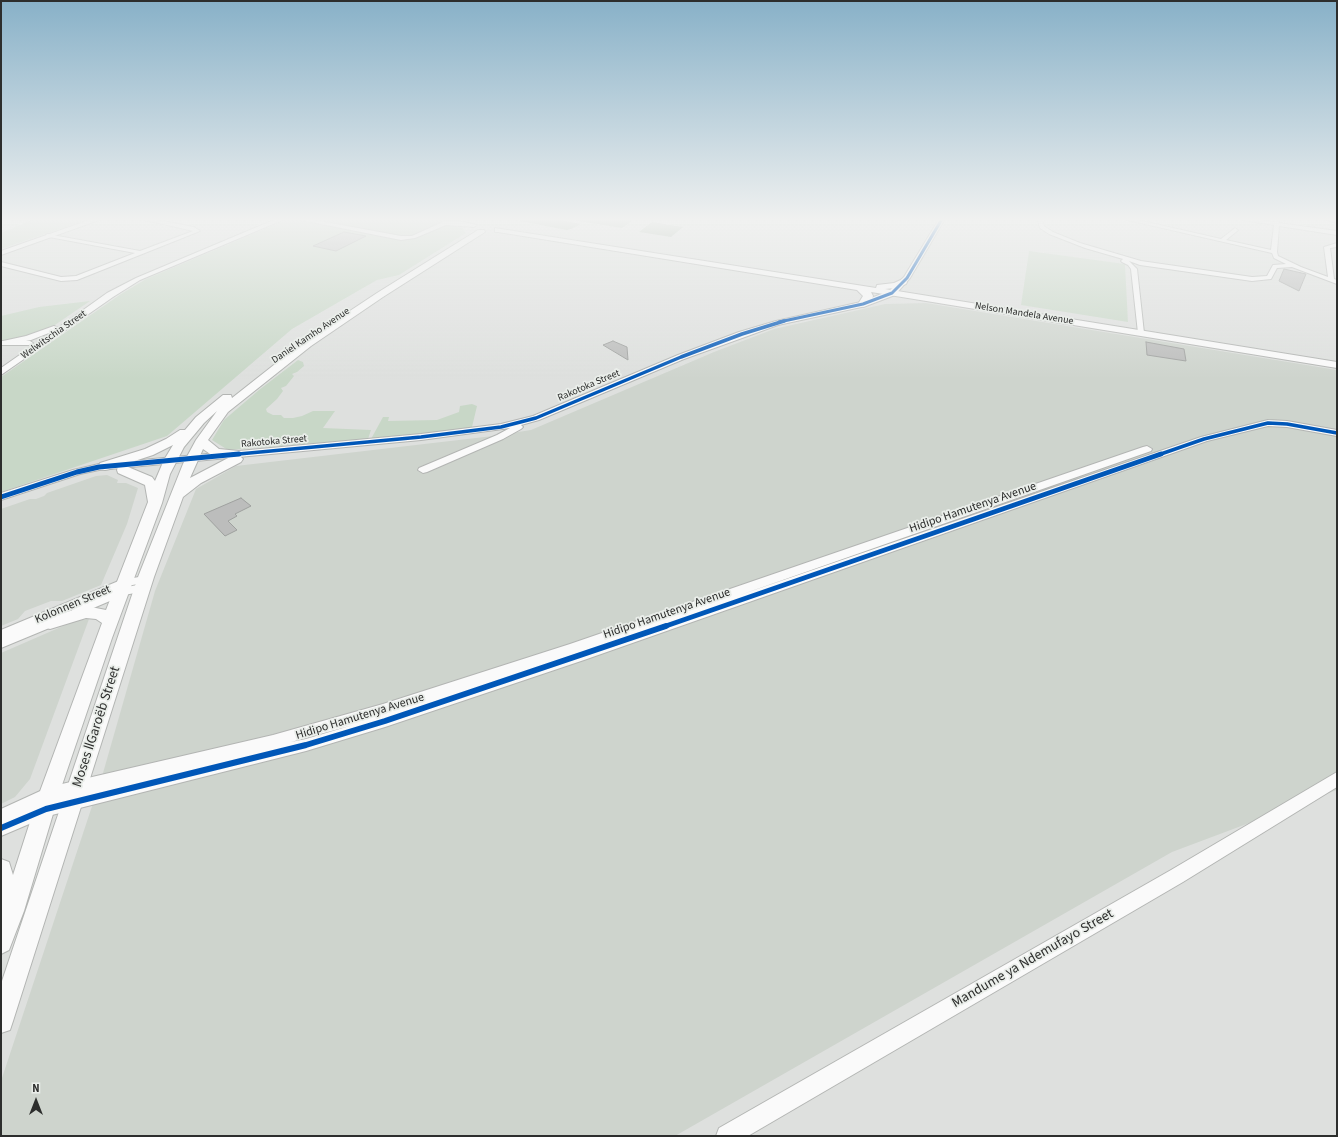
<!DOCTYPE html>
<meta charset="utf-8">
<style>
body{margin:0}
#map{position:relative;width:1338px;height:1137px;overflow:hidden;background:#dee0de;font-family:"Source Sans 3",sans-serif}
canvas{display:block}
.frame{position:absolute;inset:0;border:2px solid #2d2e2d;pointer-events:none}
.north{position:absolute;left:16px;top:1081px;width:40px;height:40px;-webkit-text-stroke:3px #eaeeea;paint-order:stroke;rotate:0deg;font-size:11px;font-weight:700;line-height:16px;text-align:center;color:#2d2e2d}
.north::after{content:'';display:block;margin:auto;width:14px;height:18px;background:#2d2e2d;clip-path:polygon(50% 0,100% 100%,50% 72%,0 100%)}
</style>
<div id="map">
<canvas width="1338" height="1137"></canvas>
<div class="frame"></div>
<div class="north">N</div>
</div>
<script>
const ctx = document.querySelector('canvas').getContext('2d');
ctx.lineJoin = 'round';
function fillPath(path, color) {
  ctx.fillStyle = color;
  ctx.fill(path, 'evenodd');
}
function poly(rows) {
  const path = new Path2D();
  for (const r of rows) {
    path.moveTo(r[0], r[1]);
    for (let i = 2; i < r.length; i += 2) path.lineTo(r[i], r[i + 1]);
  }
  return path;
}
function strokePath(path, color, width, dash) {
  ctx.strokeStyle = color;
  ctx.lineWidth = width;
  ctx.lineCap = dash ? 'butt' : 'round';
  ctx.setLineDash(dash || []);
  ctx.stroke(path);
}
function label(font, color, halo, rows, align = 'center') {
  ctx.font = font + ' "Source Sans 3",sans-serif';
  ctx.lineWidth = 3.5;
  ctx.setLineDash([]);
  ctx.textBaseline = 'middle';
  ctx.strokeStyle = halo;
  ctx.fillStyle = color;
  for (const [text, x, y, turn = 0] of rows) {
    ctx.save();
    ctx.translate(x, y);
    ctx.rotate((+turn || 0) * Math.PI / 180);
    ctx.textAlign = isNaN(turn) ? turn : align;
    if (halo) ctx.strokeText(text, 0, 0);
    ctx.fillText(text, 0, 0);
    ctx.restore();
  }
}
fillPath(poly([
 [926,303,1337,370,1337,790,1172,852,675,1136,1,1136,1,1081,103,773,155,591,196,489,236,466,493,436,531,430,714,352,774,329,885,304],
 [107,475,118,480,117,483,126,483,138,488,127,524,101,585,62,601,51,601,25,611,18,619,1,626,1,509,30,499,36,499,44,496,47,493,96,476],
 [89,619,30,779,15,797,1,804,1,653,77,620]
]), '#ced4cd');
fillPath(poly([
 [33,219,89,219,1,249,1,233],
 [288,219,458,219,449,225,463,228,466,233,399,275,377,280,292,329,167,436,1,492,1,377,121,294,146,279],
 [1029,251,1125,264,1128,322,1021,305],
 [90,301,52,327,43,331,7,341,1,341,1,316,39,307],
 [298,360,303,362,304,366,297,372,292,374,294,376,286,386,281,388,283,391,277,399,266,409,267,412,273,415,281,415,284,418,293,418,302,416,313,411,335,411,323,428,371,430,368,439,228,450,212,440,224,420,259,390],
 [472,404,477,406,472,427,446,432,371,439,383,417,389,417,388,421,437,420,459,412,460,406]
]), '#c8d7c7');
fillPath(poly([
 [522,219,557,219,581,224,571,229,567,230,519,221],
 [566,219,631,219,632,221,622,228],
 [652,222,683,227,671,237,639,232]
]), '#99ad98');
const building = poly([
 [344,232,366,236,336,251,313,246,344,232],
 [1284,269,1306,274,1299,291,1279,281,1284,269],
 [613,341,627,347,628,360,603,345,613,341],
 [1146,342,1184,349,1186,361,1147,355,1146,342],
 [241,498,251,506,235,514,237,516,228,521,237,530,225,536,204,514,241,498]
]);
fillPath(building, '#bcbdbc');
strokePath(building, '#9fa19f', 1);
const minor = poly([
 [141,219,153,219,194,227,200,231,77,280,61,281,1,266,1,262,61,277,76,276,135,253,49,237,46,235,47,234,140,251,193,231,141,219],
 [296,219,309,219,401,236,412,236,445,221,459,221,477,225,474,227,446,225,415,238,401,240,296,219],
 [1037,219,1042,219,1044,226,1053,232,1080,243,1141,261,1252,277,1267,276,1273,265,1286,264,1274,258,1272,253,1123,219,1134,219,1221,239,1235,228,1238,230,1237,231,1226,240,1271,250,1274,225,1238,219,1253,219,1274,222,1274,219,1279,219,1279,223,1337,231,1337,235,1279,226,1277,252,1278,256,1301,267,1328,277,1324,247,1337,243,1337,247,1330,248,1334,279,1337,280,1337,284,1292,267,1277,268,1271,279,1252,281,1140,265,1129,261,1137,269,1144,333,1141,335,1138,333,1131,269,1128,265,1122,262,1121,261,1123,259,1085,248,1049,234,1040,228,1037,219],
 [1327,219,1337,219,1337,223,1327,220,1327,219],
 [1,341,30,341,33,343,30,345,1,345,1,341],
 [145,576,150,580,149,582,127,586,122,588,142,584,146,585,147,588,146,591,124,595,77,615,73,614,72,611,73,609,52,618,59,618,60,621,59,624,1,648,1,639,4,638,1,639,1,630,121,580,145,576]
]);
const tertiary = poly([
 [92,219,102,219,1,255,1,251,92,219],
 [276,219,285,219,140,280,113,297,1,375,1,368,54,331,31,340,6,345,2,343,3,341,26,336,54,326,58,328,107,293,136,278,276,219],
 [939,219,945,219,910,278,895,295,866,306,778,325,684,359,539,420,521,425,523,427,521,429,503,439,427,472,423,473,418,470,419,468,497,435,510,428,421,440,99,470,80,474,1,500,1,493,73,470,99,464,421,434,501,424,533,416,678,355,739,332,776,321,861,302,889,291,904,277,939,219],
 [1268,420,1287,421,1337,430,1337,436,1287,427,1268,426,1207,441,584,660,385,727,306,751,48,816,1,836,1,809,49,787,273,735,383,704,570,644,1143,447,1147,446,1152,449,1151,451,737,596,1201,437,1268,420],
 [353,725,306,739,291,742,353,725],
 [1337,772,1337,787,1183,882,748,1136,716,1136,719,1128,1171,870,1337,772]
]);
const primary = poly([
 [495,228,876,288,877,285,894,283,903,279,907,282,906,284,896,288,885,289,1337,362,1337,368,871,292,873,296,872,299,866,306,863,307,858,304,863,296,857,290,498,232,495,232,495,228],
 [478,230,484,230,485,232,383,297,311,346,228,412,208,440,219,449,239,451,241,454,240,456,243,459,241,462,201,483,183,497,154,577,13,1021,10,1030,1,1033,1,984,138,577,183,464,196,440,217,411,204,423,184,447,170,474,162,503,112,638,59,794,24,911,9,950,1,954,1,859,9,862,13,875,39,794,102,623,96,619,86,618,50,629,44,627,42,623,44,619,86,606,106,610,148,502,145,485,118,473,117,470,118,467,123,466,128,467,152,477,155,481,164,460,173,445,153,455,110,469,105,470,100,469,99,466,100,463,145,449,166,439,180,430,185,430,196,417,223,395,231,395,232,398,303,342,377,293,478,230],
 [203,449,213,456,230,457,190,478,203,449]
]);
strokePath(minor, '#b3b5b3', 2);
strokePath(tertiary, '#b3b5b3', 2);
strokePath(primary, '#b3b5b3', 2);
fillPath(minor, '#fafafa');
fillPath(tertiary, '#fafafa');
fillPath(primary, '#fafafa');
strokePath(poly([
 [779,322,863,304,892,293,907,278,942,219]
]), '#0057b8', 3);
strokePath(poly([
 [228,455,421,437,501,427,536,418,681,357,742,334,784,321],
 [1158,455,1204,439,1268,423,1287,424,1337,433]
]), '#0057b8', 3.5);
strokePath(poly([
 [1,497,77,472,99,467,239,454],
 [663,627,1161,454]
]), '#0057b8', 5);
strokePath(poly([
 [1,828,46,809,306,745,385,721,666,626]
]), '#0057b8', 6);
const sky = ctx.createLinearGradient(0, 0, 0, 379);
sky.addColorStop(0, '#88b1c8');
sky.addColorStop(0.58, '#f0f1f0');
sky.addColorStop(1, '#f0f1f000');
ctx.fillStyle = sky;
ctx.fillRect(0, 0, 1338, 379);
label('10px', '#2d2e2d', '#eaeeea', [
 ["Nelson Mandela Avenue",1024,314,9],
 ["Welwitschia Street",54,335,-35],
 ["Daniel Kamho Avenue",311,336,-34],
 ["Rakotoka Street",589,386,-23],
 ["Rakotoka Street",274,442,-5]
]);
label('12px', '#2d2e2d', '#eaeeea', [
 ["Hidipo Hamutenya Avenue",973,508,-19],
 ["Kolonnen Street",73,605,-23],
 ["Hidipo Hamutenya Avenue",667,614,-19],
 ["Hidipo Hamutenya Avenue",360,717,-17]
]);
label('14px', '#2d2e2d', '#eaeeea', [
 ["Moses ǁGaroëb Street",97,727,-72],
 ["Mandume ya Ndemufayo Street",1033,959,-30]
]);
</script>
